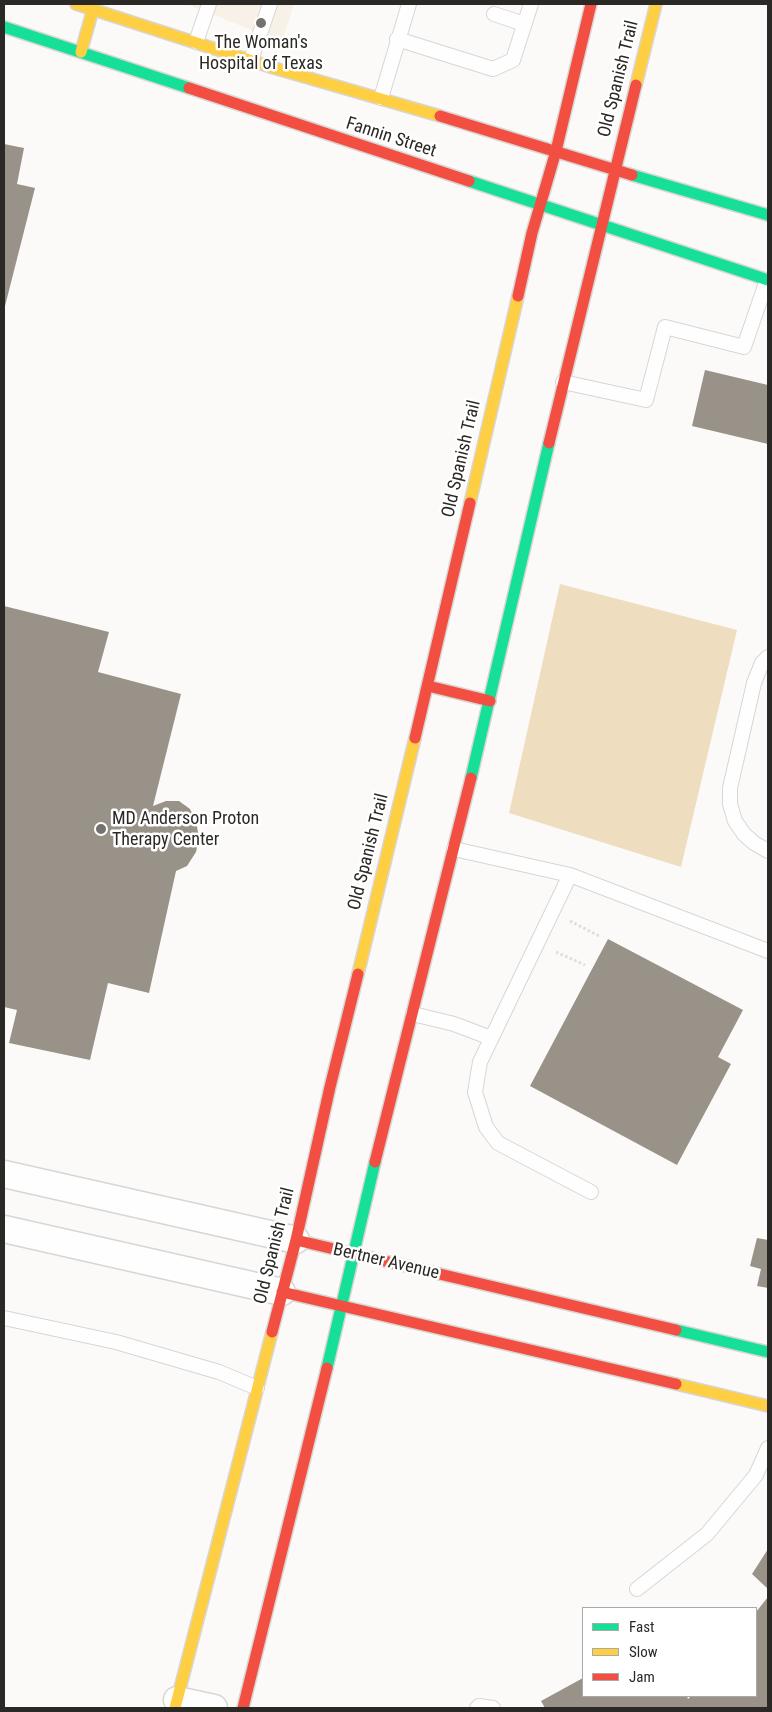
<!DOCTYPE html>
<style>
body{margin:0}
#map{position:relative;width:772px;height:1712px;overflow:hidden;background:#fcfaf8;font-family:"Roboto Condensed",sans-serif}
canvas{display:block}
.frame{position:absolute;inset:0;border:5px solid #2b2926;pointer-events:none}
.legend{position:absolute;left:582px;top:1607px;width:175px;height:90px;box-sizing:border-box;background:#fff;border:1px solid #aaa9a8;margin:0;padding:6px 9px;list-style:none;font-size:15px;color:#2b2926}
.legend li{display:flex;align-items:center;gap:10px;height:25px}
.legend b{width:25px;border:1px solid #aaa9a8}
</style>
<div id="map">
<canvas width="772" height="1712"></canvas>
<div class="frame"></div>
<ul class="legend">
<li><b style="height:6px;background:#16e098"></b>Fast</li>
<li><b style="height:6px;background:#ffcf43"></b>Slow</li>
<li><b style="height:6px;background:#f24e42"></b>Jam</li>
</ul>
</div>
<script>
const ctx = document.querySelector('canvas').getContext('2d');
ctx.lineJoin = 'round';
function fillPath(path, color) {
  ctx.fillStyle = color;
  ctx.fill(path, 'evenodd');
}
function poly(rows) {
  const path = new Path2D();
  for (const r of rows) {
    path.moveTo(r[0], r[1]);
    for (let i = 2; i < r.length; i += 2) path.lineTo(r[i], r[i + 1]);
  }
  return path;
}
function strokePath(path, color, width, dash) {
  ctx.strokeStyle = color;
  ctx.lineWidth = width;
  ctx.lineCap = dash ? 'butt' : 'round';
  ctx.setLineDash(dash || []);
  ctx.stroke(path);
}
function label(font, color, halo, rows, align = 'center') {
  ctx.font = font + ' "Roboto Condensed",sans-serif';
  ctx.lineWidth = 5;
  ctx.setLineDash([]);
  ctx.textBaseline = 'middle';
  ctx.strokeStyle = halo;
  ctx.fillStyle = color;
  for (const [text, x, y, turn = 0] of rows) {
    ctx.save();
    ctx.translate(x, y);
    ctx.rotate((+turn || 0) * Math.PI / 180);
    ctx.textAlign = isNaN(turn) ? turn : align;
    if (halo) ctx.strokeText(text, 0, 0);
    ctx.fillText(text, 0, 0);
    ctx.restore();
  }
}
fillPath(poly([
 [186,4,294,4,282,42]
]), '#f7f1e7');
fillPath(poly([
 [560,584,737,630,681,867,509,813]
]), '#efddc0');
fillPath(poly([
 [4,144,24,148,17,184,35,188,4,310],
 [705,370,768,385,768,444,692,426],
 [4,606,109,632,98,672,181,694,153,806,166,801,179,801,190,809,196,821,199,838,196,852,187,866,176,871,149,993,108,983,90,1060,9,1043,17,1010,4,1007],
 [608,939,743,1010,718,1057,731,1064,677,1165,530,1086],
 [757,1238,768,1240,768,1288,757,1286,761,1269,750,1266],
 [768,1549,768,1589,752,1574],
 [768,1597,768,1708,545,1708,541,1701,583,1678,583,1696,687,1696,688,1699,691,1696,756,1696,756,1612]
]), '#989288');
const lane = poly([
 [494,14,524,24],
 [397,39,493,69,513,60,531,4],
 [196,42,209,4],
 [251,60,270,4],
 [381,98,409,4],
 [563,382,646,400,665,327,744,347,767,280],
 [768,657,762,663,754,683,730,788,730,804,735,821,744,834,754,843,768,851],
 [454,849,570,875,768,951],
 [570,875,480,1062,475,1092,486,1127,498,1143,591,1192],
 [413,1014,454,1024,491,1038],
 [4,1318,116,1342,219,1372,257,1388],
 [637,1589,707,1534,756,1475,768,1448],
 [477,1708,479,1706,493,1708]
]);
const street = poly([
 [4,1174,296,1240],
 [4,1229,282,1292],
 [177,1700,214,1708]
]);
const fast = poly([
 [4,27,189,88],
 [632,175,768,215],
 [469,181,768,280],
 [471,778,549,443],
 [676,1330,768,1352],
 [327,1368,375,1162]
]);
const slow = poly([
 [76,4,274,68,440,116],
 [81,52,93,9],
 [636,85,656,4],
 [470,503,518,296],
 [358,974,415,738],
 [676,1384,768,1406],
 [175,1708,272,1332]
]);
const jam = poly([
 [189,88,469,181],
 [440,116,632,175],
 [518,296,532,233,556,151,591,4],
 [549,443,636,85],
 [428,686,490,701],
 [415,738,470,503],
 [375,1162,471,778],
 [296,1240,676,1330],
 [282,1292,676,1384],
 [272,1332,296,1240,330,1087,358,974],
 [243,1708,327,1368]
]);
strokePath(lane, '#d8d6d3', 16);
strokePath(street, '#d8d6d3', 29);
strokePath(fast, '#d8d6d3', 14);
strokePath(slow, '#d8d6d3', 14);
strokePath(jam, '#d8d6d3', 14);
strokePath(poly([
 [570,921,599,936],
 [556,952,585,965]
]), '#dededd', 3, [2.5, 2.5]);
strokePath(lane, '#fffefe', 14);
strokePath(street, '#fffefe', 26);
strokePath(fast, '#16e098', 11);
strokePath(slow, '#ffcf43', 11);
strokePath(jam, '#f24e42', 11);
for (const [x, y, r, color] of [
 [261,23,6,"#747270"],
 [101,829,6,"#747270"]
]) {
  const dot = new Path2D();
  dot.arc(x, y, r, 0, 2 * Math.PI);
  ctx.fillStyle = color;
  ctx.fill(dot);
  strokePath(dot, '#fff', 2);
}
label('18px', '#2b2926', '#fff', [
 ["The Woman's",261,43],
 ["Hospital of Texas",261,64],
 ["MD Anderson Proton",112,819,"left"],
 ["Therapy Center",112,840,"left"]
]);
label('18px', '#2b2926', '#fff', [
 ["Old Spanish Trail",619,79,-76],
 ["Fannin Street",391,138,18],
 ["Old Spanish Trail",462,459,-77],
 ["Old Spanish Trail",369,852,-76],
 ["Old Spanish Trail",275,1246,-76],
 ["Bertner Avenue",386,1262,13]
]);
</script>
